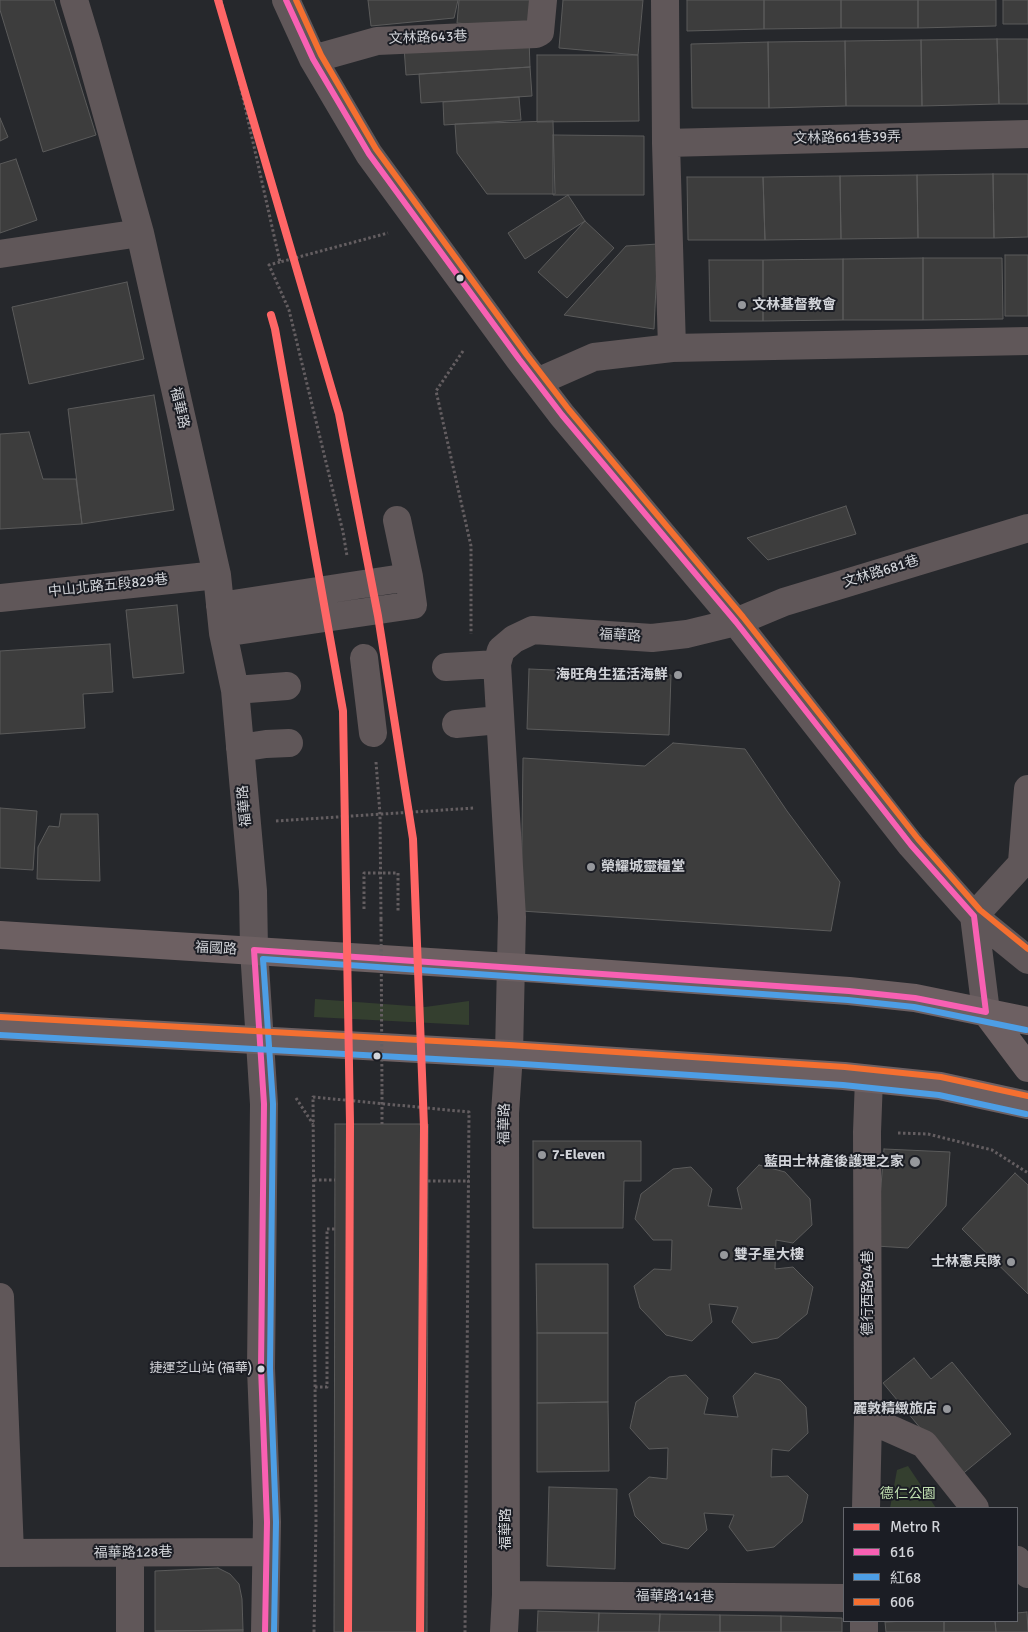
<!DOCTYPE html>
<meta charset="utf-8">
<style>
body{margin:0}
#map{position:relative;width:1028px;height:1632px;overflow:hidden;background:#26282c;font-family:Signika,"Noto Sans TC",sans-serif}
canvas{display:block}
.legend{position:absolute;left:843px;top:1507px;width:175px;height:115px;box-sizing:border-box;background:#1b1d24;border:1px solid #64666c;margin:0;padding:6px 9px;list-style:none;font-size:15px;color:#d2d4d9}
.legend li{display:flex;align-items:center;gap:10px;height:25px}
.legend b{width:25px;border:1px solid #64666c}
</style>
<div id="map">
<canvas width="1028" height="1632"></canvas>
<ul class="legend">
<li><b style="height:6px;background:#f66"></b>Metro R</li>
<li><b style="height:6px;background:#f860b3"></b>616</li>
<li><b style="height:6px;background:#4d9ee5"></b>紅68</li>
<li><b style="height:6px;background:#f46f30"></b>606</li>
</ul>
</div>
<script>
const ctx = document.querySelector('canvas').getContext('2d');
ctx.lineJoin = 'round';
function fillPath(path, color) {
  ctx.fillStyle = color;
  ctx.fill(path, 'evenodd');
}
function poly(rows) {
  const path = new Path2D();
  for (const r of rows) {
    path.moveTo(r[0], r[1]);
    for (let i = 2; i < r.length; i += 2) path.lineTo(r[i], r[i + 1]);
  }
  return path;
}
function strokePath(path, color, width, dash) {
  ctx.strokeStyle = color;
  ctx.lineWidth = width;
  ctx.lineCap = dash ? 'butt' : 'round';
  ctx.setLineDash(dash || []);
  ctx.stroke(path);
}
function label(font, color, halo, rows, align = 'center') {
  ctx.font = font + ' Signika,"Noto Sans TC",sans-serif';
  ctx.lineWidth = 4;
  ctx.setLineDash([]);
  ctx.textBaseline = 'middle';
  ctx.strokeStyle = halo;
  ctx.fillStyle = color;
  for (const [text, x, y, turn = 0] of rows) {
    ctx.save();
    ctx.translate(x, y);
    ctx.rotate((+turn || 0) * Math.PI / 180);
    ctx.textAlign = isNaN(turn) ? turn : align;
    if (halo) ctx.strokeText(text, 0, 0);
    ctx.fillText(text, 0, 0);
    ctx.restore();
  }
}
fillPath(poly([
 [315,999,425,1007,469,1001,469,1025,314,1017],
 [908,1466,936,1508,890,1508,897,1470]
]), '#343f2f');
const building = poly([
 [0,0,54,0,96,135,43,152,0,10,0,0],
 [368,0,458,0,454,18,371,26,368,0],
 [459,0,531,0,528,30,457,23,459,0],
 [563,0,643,0,638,55,559,48,563,0],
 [687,0,764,0,764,29,687,31,687,0],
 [764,0,841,0,841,28,764,29,764,0],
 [841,0,918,0,918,28,841,28,841,0],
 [918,0,996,0,996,26,918,28,918,0],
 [1003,0,1028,0,1028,24,1003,24,1003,0],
 [529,39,530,67,406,75,404,47,529,39],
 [997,39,1028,39,1028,104,999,104,997,39],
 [997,39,999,104,922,106,921,40,997,39],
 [921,40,922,106,846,106,845,41,921,40],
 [845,41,846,106,769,108,768,42,845,41],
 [768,42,769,108,692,108,691,44,768,42],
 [537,55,638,55,639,121,537,122,537,55],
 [530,67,532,96,421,103,419,74,530,67],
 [519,97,521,120,444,125,443,102,519,97],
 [0,118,8,137,0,141,0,118],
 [553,121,555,194,487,194,457,153,455,124,553,121],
 [553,135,644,136,644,195,553,195,553,135],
 [16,159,37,220,0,233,0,164,16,159],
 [993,174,1028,174,1028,237,994,238,993,174],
 [993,174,994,238,918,238,917,175,993,174],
 [917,175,918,238,841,239,840,176,917,175],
 [840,176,841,239,765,240,763,177,840,176],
 [687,177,763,177,765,240,688,240,687,177],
 [568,195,585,221,525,259,508,233,568,195],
 [585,221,614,248,567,298,538,272,585,221],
 [658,244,654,329,564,315,626,246,658,244],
 [1005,255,1028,255,1028,316,1005,316,1005,255],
 [923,258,923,320,843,320,843,259,923,258],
 [923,258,1002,258,1003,319,923,320,923,258],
 [843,259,843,320,763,321,763,260,843,259],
 [709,260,763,260,763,321,710,321,709,260],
 [127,282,144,359,29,384,12,307,127,282],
 [154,395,174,510,82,524,68,409,154,395],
 [29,432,43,479,76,479,82,524,0,529,0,434,29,432],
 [846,506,856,534,768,560,747,538,846,506],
 [177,605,184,673,133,678,126,610,177,605],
 [110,644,113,692,83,694,85,728,0,734,0,651,110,644],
 [529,669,671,675,669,735,527,729,529,669],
 [673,743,745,749,787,811,840,882,831,931,521,911,523,758,645,766,673,743],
 [0,808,37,811,33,870,0,868,0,808],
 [61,814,98,814,100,881,37,879,38,847,49,826,59,827,61,814],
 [335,1124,428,1124,427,1632,334,1632,335,1124],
 [533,1141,641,1141,641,1181,624,1181,623,1228,533,1228,533,1141],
 [884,1149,950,1152,946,1206,908,1248,876,1246,884,1149],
 [759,1165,785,1172,810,1199,812,1225,793,1243,776,1240,775,1269,793,1267,813,1287,807,1314,778,1338,752,1343,732,1322,738,1307,709,1304,712,1322,692,1341,666,1335,640,1308,634,1286,654,1269,671,1270,672,1240,653,1240,635,1219,641,1194,673,1169,691,1167,712,1189,708,1206,742,1209,737,1188,759,1165],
 [1015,1173,1028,1185,1028,1294,962,1229,1015,1173],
 [536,1264,608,1264,608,1333,537,1333,536,1264],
 [537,1333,608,1333,608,1402,537,1403,537,1333],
 [914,1358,931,1379,952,1362,1011,1434,960,1476,883,1383,914,1358],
 [755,1373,780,1380,806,1407,808,1433,789,1451,772,1449,771,1477,788,1476,808,1495,802,1522,774,1547,747,1551,729,1527,734,1515,704,1513,707,1530,688,1549,662,1543,635,1516,629,1494,649,1477,667,1479,668,1448,649,1449,630,1428,636,1402,669,1377,686,1375,708,1398,704,1414,738,1417,733,1396,755,1373],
 [608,1402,609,1471,537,1472,537,1403,608,1402],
 [549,1487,617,1489,615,1569,547,1566,549,1487],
 [218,1568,230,1574,239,1584,242,1599,243,1630,155,1631,155,1571,218,1568],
 [538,1611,599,1613,598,1632,537,1632,538,1611],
 [1027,1612,1028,1632,996,1632,995,1621,1017,1621,1017,1613,1027,1612],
 [599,1613,660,1614,659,1632,598,1632,599,1613],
 [660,1614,720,1615,720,1632,659,1632,660,1614],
 [720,1615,781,1616,781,1632,720,1632,720,1615],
 [781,1616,842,1618,842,1632,781,1632,781,1616],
 [908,1621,944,1621,944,1632,886,1632,885,1622,908,1621],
 [944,1621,995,1621,996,1632,944,1632,944,1621],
 [243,1630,243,1632,155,1632,155,1631,243,1630]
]);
fillPath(building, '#3d3d3d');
strokePath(building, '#5b5b5b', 1);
strokePath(poly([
 [221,0,280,262,388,233],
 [280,262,269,265,289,310,343,532,347,556],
 [463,351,436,391,471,546,471,634],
 [376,762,380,814,381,919],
 [276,821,474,808],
 [364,909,364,873,398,873,398,911],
 [382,1092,382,1124],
 [296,1098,313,1124],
 [898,1133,928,1134,992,1150,1028,1173],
 [314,1180,335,1180],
 [428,1181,469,1181],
 [315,1387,327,1387,327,1229,335,1229],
 [314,1632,316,1522,313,1097,469,1112,465,1632]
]), '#645e61', 3, [2.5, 2.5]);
strokePath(poly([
 [74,0,87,43,140,233,217,575,223,633,235,690,253,891,254,950,264,1104,261,1368,267,1522,265,1632],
 [286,0,313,59,369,154,519,359,562,415,736,622,911,845,974,916,1028,960],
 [665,0,666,143,672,348],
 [313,59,377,41,536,34,540,32,543,0],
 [666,143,1028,134],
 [0,254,140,233],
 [537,382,594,357,672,348,1028,341],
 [0,598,217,575],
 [220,606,409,577],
 [223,633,413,605,409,577,397,520],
 [364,658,373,733],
 [446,667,497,664],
 [235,690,287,686],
 [456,724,499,720],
 [240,748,266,744,289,743],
 [1028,789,1022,862,1028,862],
 [974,916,986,1012],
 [974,916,1028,857],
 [0,1297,10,1553],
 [868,1419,924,1444,975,1508],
 [866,1508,868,1419,867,1132,869,1079],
 [0,1553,266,1552],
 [130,1553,130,1632],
 [1017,1560,1028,1574],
 [506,1595,844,1598],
 [504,1632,506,1595,505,1113,509,1054,512,917,497,664,501,650,514,639,533,630,652,638,687,634,736,622,784,602,1028,528],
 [864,1632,864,1621]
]), '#605759', 28);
strokePath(poly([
 [0,935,541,969,849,991,915,998,1028,1021],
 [986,1012,1028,1068],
 [0,1026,509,1054,844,1076,940,1086,1028,1105]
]), '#6d6062', 28);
strokePath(poly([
 [381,919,382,1092]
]), '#645e61', 3, [2.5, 2.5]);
strokePath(poly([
 [265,1632,267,1522,261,1368,264,1104,254,950,849,991,915,998,986,1012,974,916,911,845,736,622,562,415,519,359,369,154,313,59,286,0]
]), '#f860b3', 6);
strokePath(poly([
 [0,1035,508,1063,843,1085,939,1095,1026,1114],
 [274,1632,276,1522,270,1368,273,1104,263,959,848,1000,914,1007,1026,1030]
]), '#4d9ee5', 6);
strokePath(poly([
 [296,0,321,55,376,149,526,354,569,410,743,617,918,839,980,910,1028,949],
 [0,1017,509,1045,845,1067,941,1077,1028,1096]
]), '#f46f30', 6);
strokePath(poly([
 [218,0,339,414,378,616,413,839,424,1127,420,1632],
 [271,315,275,329,343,711,350,1123,348,1632]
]), '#f66', 8);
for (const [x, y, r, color] of [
 [460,278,4.5,"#d2d4d9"],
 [742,305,5,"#96989c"],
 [678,675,5,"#96989c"],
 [591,867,5,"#96989c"],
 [377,1056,4.5,"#d2d4d9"],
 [542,1155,5,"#96989c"],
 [915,1162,6,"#96989c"],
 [724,1255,5,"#96989c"],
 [1011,1262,5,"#96989c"],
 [261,1369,4.5,"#d2d4d9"],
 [947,1409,5,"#96989c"]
]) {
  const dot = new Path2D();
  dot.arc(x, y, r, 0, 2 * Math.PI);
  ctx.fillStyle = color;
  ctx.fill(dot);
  strokePath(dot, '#1b1d24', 2);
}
label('13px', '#d2d4d9', '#1b1d24', [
 ["捷運芝山站 (福華)",252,1369]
], 'right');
label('14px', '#d2d4d9', '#1b1d24', [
 ["文林路643巷",428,38,-2],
 ["文林路661巷39弄",847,138,-1],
 ["福華路",179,408,77],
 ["文林路681巷",881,572,-17],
 ["中山北路五段829巷",108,586,-6],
 ["福華路",620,636,3],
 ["福華路",245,806,-95],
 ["福國路",216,949,3],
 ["福華路",505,1124,-89],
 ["德行西路94巷",868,1293,-90],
 ["福華路",506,1529,-90],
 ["福華路128巷",133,1553,-1],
 ["福華路141巷",675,1597,1]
]);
label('bold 14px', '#d2d4d9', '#1b1d24', [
 ["文林基督教會",752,305],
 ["海旺角生猛活海鮮",668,675,"right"],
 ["榮耀城靈糧堂",601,867],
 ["7-Eleven",552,1155],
 ["藍田士林產後護理之家",904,1162,"right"],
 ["雙子星大樓",734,1255],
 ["士林憲兵隊",1001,1262,"right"],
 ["麗敦精緻旅店",937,1409,"right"]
], 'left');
label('14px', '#c0dfb0', '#1b1d24', [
 ["德仁公園",908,1494]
]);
</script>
